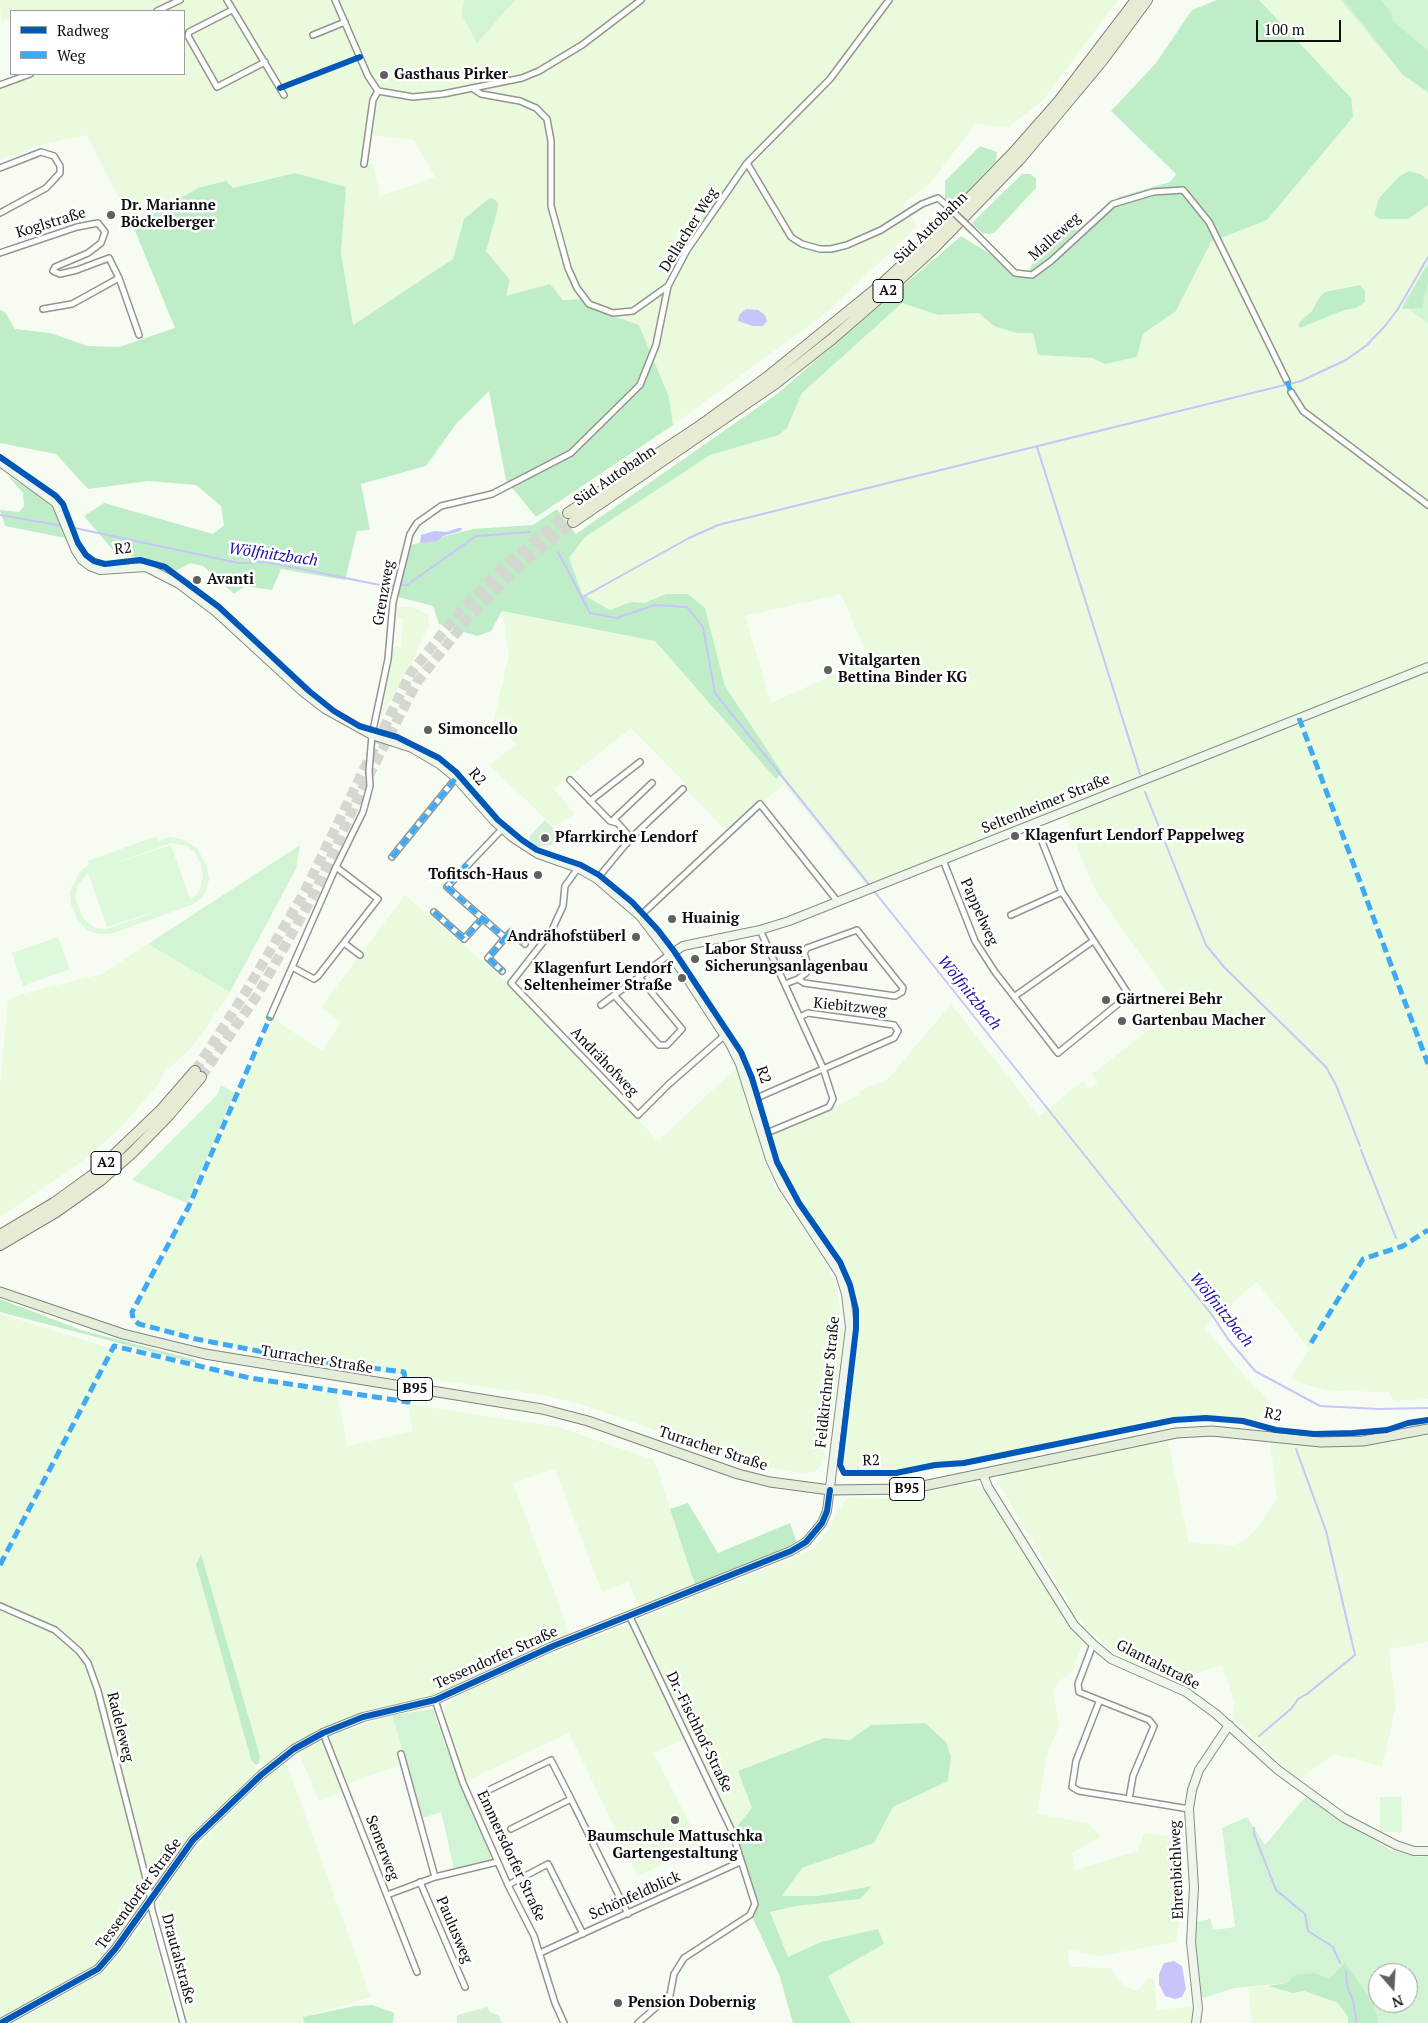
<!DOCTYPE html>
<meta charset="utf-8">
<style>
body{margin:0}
#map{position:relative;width:1428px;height:2023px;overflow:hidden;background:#f7fcf2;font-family:"PT Serif",serif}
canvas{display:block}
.legend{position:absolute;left:10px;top:10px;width:175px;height:65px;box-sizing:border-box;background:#fff;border:1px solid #9f9f9f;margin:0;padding:6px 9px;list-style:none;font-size:15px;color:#0e0e0e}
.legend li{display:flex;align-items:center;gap:10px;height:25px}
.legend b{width:25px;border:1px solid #9f9f9f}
.north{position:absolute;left:1368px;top:1963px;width:50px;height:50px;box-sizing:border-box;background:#fff;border:1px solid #9f9f9f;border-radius:50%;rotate:161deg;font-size:14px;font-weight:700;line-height:20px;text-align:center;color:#0e0e0e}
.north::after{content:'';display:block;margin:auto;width:18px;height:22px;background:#60615e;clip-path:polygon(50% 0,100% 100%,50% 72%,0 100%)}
.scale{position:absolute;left:1256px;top:20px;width:85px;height:22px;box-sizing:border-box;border:2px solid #0e0e0e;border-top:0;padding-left:6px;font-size:15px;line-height:18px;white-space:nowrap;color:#0e0e0e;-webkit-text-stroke:4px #fff;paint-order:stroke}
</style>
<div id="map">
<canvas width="1428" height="2023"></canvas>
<ul class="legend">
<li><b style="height:6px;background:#0057b8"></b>Radweg</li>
<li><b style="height:6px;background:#3fa9f5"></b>Weg</li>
</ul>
<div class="north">N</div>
<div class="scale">100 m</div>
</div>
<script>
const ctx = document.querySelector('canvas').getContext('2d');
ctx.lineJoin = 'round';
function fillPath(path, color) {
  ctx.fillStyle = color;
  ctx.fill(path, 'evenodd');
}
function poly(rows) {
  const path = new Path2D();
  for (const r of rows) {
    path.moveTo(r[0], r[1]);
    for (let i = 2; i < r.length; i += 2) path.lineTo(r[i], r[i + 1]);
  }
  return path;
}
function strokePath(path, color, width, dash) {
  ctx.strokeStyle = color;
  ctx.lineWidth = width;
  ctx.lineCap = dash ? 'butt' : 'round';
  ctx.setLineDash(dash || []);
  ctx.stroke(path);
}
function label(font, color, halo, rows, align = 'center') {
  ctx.font = font + ' "PT Serif",serif';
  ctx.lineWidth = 5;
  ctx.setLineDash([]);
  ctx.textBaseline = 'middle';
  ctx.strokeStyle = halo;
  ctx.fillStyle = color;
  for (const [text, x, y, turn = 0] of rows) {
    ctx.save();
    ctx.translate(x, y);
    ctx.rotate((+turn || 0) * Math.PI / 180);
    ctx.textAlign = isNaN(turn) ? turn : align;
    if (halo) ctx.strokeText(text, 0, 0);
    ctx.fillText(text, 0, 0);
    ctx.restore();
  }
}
fillPath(poly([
 [0,0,1118,0,1043,100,1008,128,976,123,929,185,903,204,917,226,830,310,673,425,669,397,639,325,593,309,583,299,506,296,510,280,486,251,498,208,464,219,453,259,352,325,341,253,346,187,295,173,233,188,198,188,133,226,87,135,39,145,0,160,0,81,19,74,184,74,184,11,11,11,11,18,1,22],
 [367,135,414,140,435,177,380,196,373,164,368,163],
 [1259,0,1340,0,1403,75,1428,92,1428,262,1403,304,1428,324,1428,663,866,885,784,784,727,832,687,791,686,784,631,728,554,789,575,814,554,827,489,765,517,744,493,722,509,655,502,611,655,641,776,778,782,772,725,686,705,608,666,594,644,603,631,602,610,610,582,594,569,558,585,537,709,455,779,435,787,428,802,393,902,303,938,315,979,313,994,326,1016,333,1033,333,1038,355,1092,358,1105,364,1176,311,1211,242,1267,220,1350,98],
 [841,594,869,659,771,703,745,616],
 [396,607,413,607,428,615,429,625,408,670,380,718,390,646,401,647,403,618,394,617],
 [1428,672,1428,1399,1394,1401,1389,1392,1332,1391,1310,1386,1291,1378,1309,1349,1257,1282,1204,1326,1235,1365,1270,1402,1255,1422,1210,1417,1186,1417,965,1461,891,1472,844,1472,842,1466,858,1334,854,1291,842,1261,788,1184,769,1136,860,1095,860,1091,888,1079,951,1004,1039,1116,1083,1081,1090,1089,1098,1083,1092,1074,1158,1023,1177,1006,1099,896,1091,881,1066,817],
 [405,895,508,983,658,1141,736,1068,773,1184,817,1249,837,1285,843,1336,839,1374,823,1463,815,1472,800,1473,755,1465,580,1404,547,1396,300,1360,133,1325,132,1320,135,1310,191,1205,273,1019,322,1051,341,1022,321,1007],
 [148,944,230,992,194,1045,165,1072,156,1087,119,1129,84,1160,0,1217,0,1084,8,1000,25,993,102,974],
 [0,1314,119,1351,239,1377,337,1394,348,1446,413,1431,408,1404,558,1427,654,1460,695,1585,639,1608,629,1581,602,1592,555,1469,513,1483,570,1634,473,1677,435,1696,368,1711,326,1727,294,1744,263,1767,259,1763,260,1755,200,1555,196,1564,256,1772,198,1831,159,1881,144,1881,148,1900,108,1954,93,1968,0,2020],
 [1428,1433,1428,1642,1389,1649,1396,1707,1382,1766,1334,1754,1298,1780,1232,1718,1235,1703,1222,1665,1179,1679,1128,1661,1106,1646,1088,1630,1078,1619,1003,1491,996,1483,998,1479,1010,1473,1168,1439,1189,1543,1235,1545,1247,1538,1259,1526,1277,1498,1270,1441,1342,1445,1384,1442],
 [967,1484,977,1485,985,1491,1068,1622,1083,1641,1072,1672,1057,1683,1053,1693,1059,1725,1046,1758,1037,1814,1088,1823,1101,1837,1072,1853,1075,1870,1138,1851,1144,1833,1177,1837,1182,1906,1176,1942,1100,1956,1068,1950,1070,1967,1110,1968,1124,1986,1137,1991,1148,1978,1154,1979,1157,2010,1196,2006,1191,2023,851,2023,828,1976,883,1944,821,1942,788,1957,770,1912,796,1906,859,1899,847,1890,818,1896,782,1896,802,1868,874,1843,893,1807,948,1780,951,1757,946,1742,925,1723,871,1725,850,1740,824,1738,738,1771,752,1808,734,1830,687,1738,654,1753,701,1846,638,1876,569,1733,466,1781,443,1715,446,1704,457,1696,483,1682,805,1553,812,1549,830,1528,838,1509,848,1498,885,1499],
 [392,1715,407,1763,346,1784,348,1790,319,1801,299,1753,327,1737],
 [286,1762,371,1997,303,2017,304,2023,189,2023,158,1903,183,1862,200,1843,261,1783],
 [146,1921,149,1921,177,2023,14,2023,104,1972],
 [1268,1986,1293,1993,1304,1991,1338,2003,1348,2017,1348,2023,1252,2023,1248,1988]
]), '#e9fadd');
fillPath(poly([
 [464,0,515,0,477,43,462,15],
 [1340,0,1428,0,1428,92,1403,75],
 [1428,262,1428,324,1403,304],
 [300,845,296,869,230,992,148,944],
 [221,1085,235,1093,187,1203,132,1180,217,1095],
 [433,1709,445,1745,492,1860,454,1869,441,1812,423,1818,392,1715],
 [1306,1796,1355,1829,1391,1850,1419,1857,1428,1856,1428,2023,1379,2023,1374,2004,1315,1973,1287,1983,1234,1988,1204,1998,1201,1996,1194,1938,1194,1922,1210,1919,1214,1930,1235,1927,1222,1828,1247,1817,1265,1845],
 [1378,1973,1408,1973,1408,2003,1378,2003]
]), '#d2f4d5');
fillPath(poly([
 [1217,0,1259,0,1351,98,1353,117,1267,220,1211,242,1176,311,1143,334,1137,357,1105,364,1092,358,1038,355,1033,333,1016,333,994,326,979,313,938,315,902,303,802,393,787,428,779,435,710,455,585,537,569,558,582,594,610,610,631,602,644,603,666,594,688,594,705,608,725,686,782,772,776,779,655,641,502,611,491,631,477,636,439,624,433,606,398,597,411,545,473,529,533,525,557,509,576,534,777,394,961,236,1026,276,1046,238,1061,228,1078,230,1119,197,1170,182,1176,174,1111,111,1156,63,1192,10],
 [1344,0,1381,0,1391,12,1393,21,1428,51,1428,92,1403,75],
 [980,146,997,152,996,161,957,203,952,204,945,198,945,181],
 [1409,171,1420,174,1428,180,1428,205,1408,219,1380,219,1374,215,1379,198,1400,176],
 [295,173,346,187,341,253,353,325,453,259,464,219,490,198,494,199,498,203,498,208,486,251,510,280,506,296,550,284,563,300,583,299,593,309,639,325,669,397,673,425,536,517,506,480,489,391,456,424,426,466,361,484,370,530,357,531,345,580,281,569,272,590,245,586,234,594,203,566,190,563,176,571,113,550,84,516,104,503,213,534,224,525,221,506,196,485,148,481,88,489,56,454,0,443,0,310,5,312,15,329,50,333,88,346,119,347,175,328,133,226,198,188,226,181,233,188],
 [1022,174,1030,174,1036,178,1036,188,995,232,991,234,982,233,972,223],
 [1428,264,1428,284,1424,296,1423,308,1402,309],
 [1360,285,1365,291,1365,302,1356,308,1344,310,1300,328,1298,324,1312,311,1319,298,1325,292],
 [7,475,43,498,53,508,65,538,5,526,0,510,19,512,24,506,23,493],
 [0,1299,81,1330,196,1360,196,1363,0,1312],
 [688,1503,718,1553,790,1523,797,1543,695,1585,670,1509],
 [201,1554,260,1756,259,1763,255,1765,251,1759,196,1564],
 [925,1723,946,1742,951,1757,948,1781,893,1807,874,1843,802,1868,782,1896,818,1896,872,1886,860,1899,796,1906,770,1912,788,1957,821,1942,878,1929,884,1944,828,1976,851,2023,793,2023,779,1974,753,1919,759,1903,743,1862,734,1830,752,1808,738,1771,824,1738,850,1740,871,1725],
 [1345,1963,1374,2004,1379,2023,1348,2023,1348,2017,1338,2003,1304,1991,1293,1993,1268,1986,1287,1983,1295,1975,1315,1973,1329,1979],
 [373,2005,394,2013,393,2023,304,2023,303,2017,355,2006]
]), '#bfedc7');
fillPath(poly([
 [545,820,553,828,557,838,551,845,535,847,529,840,530,836],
 [487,2007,490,2012,499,2016,502,2023,457,2023,457,2015]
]), '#d7efd5');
fillPath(poly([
 [156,836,158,841,169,837,182,839,197,848,207,866,209,880,205,893,199,900,191,905,111,934,98,934,88,931,78,920,71,905,70,892,79,872,89,865,88,861],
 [171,843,187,846,194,852,201,864,203,875,201,886,197,895,190,899,171,845,108,866],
 [88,873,107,927,166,908,107,929,95,928,84,919,75,898,78,885],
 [58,937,70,969,23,986,12,953],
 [1380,1797,1401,1797,1402,1832,1380,1832]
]), '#ddf8db');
fillPath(poly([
 [746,309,758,310,765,315,767,321,763,326,753,326,738,321,739,315],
 [458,528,462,528,461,531,443,536,437,541,420,543,421,535,434,531,447,532],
 [1174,1961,1182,1966,1186,1989,1182,1997,1175,1999,1165,1996,1159,1984,1159,1974,1164,1963]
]), '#c7c5f9');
strokePath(poly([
 [1037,447,1140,774],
 [0,515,63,526],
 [70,527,239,563,266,562,385,586,407,585,476,536,530,532],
 [558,552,590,613,617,618,655,605,687,607,703,627,715,693,871,887],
 [581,598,689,538,718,525,1301,381,1346,360,1367,345,1385,326,1398,309,1428,257],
 [1145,792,1206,945,1224,967,1326,1067,1336,1085,1360,1146],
 [874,891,1212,1315,1228,1339,1255,1371,1320,1406,1379,1409,1428,1408],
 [1361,1150,1396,1238],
 [1259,1736,1291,1709,1298,1699,1307,1694,1355,1655,1326,1531,1296,1449],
 [1254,1828,1254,1834,1276,1890,1305,1914,1308,1931,1333,1947,1340,1963],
 [1346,1971,1347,1985,1353,2001,1357,2023]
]), '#c7c5f9', 2);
strokePath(poly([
 [195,1071,247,990,305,891,410,674,460,611,508,563,568,513],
 [201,1077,258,994,313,896,365,783,417,682,466,621,514,571,573,522]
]), '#d4d8d0', 10, [10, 5]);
const street = poly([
 [227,0,284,95],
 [335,0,368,76,378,91,413,97,443,94,522,78,539,71,582,45,641,0],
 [232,10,189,32,188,36,217,87,265,62],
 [157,11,180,0],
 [313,35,345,22],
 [0,85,30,74],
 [472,88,481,94,520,101,536,108,547,119,551,141,551,206,568,268,577,288,589,304,613,313,633,311,668,286,687,250,747,163,830,79,889,0],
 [747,163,791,237,802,244,820,249,831,249,847,245,881,230,922,204,938,198,945,204],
 [364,164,373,100,378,91],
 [0,168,41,152,54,156,60,166,60,173,46,188,0,213],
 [973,231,1015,273,1032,275,1051,261,1113,204,1153,192,1183,190,1209,222,1287,381],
 [0,253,77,227,98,223,105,232,101,243,88,253,55,267,53,271,60,274,77,270,109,258,119,278,139,335],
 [43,309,72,304,119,278],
 [1291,392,1303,411,1428,505],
 [570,780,610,821,617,823],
 [590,801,640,762],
 [631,838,683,789],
 [392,857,456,778],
 [943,860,975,941,995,972,1058,1053,1129,995,1062,892,1035,824],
 [578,868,565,886,563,906,551,932,511,983,638,1115,669,1084,725,1035],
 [597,879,631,838,614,819,652,783],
 [434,912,464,939,483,918],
 [1011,915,1062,892],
 [640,916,760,804,838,902],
 [760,930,823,1068,833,1099,829,1107,762,1135],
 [505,938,511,932,525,944],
 [344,943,360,955],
 [292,967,314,979,318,976,378,899,336,867],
 [502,971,488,958,505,938,447,887,503,828],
 [785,984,798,979,804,983,895,996,902,992,903,988,857,930,807,948,804,953,807,962,806,973,798,979],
 [614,995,659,1045,667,1045,682,1029,639,977],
 [1015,996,1093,941],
 [601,1005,670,954],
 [270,1017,336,867,363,812,370,786,369,771,372,735,388,659,393,602,410,534,417,523,441,506,492,494,571,453,640,385,656,345,668,286],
 [752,1100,894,1038,898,1031,894,1025,808,1013,800,1017],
 [0,1606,55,1630,79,1651,88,1663,98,1691,149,1890,152,1910,183,2023],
 [629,1615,731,1829,755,1904,750,1915,684,1958,674,1974,670,1995,638,2023],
 [1093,1644,1078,1684,1079,1692,1149,1720,1154,1726,1133,1776,1129,1799,1189,1809],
 [435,1700,463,1783,508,1885,534,1936,555,2003,564,2023],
 [1099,1702,1076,1761,1072,1787,1079,1791,1129,1799],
 [323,1733,417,1972],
 [401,1754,435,1877],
 [491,1789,551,1760,571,1799],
 [511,1829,571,1799,628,1914],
 [420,1882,465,1987],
 [508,1885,548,1864,583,1934],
 [387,1895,435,1877,497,1862],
 [540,1953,740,1862]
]);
const secondary = poly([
 [0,462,56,503,76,551,82,560,90,566,100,570,146,567,179,584,216,612,303,692,325,709,372,735,412,748,439,764,456,778,494,821,513,838,538,854,578,868,597,879,640,916,683,972,730,1044,740,1064,770,1159,782,1185,840,1274,846,1294,850,1328,827,1511,822,1523,806,1542,791,1551,553,1646,435,1700,363,1717,323,1733,294,1749,261,1775,193,1840,116,1948,98,1969,1,2023],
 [671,954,683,946,760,930,789,921,1428,667],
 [983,1474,988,1487,1074,1625,1093,1644,1111,1659,1186,1692,1216,1714,1278,1770,1344,1818,1396,1845,1414,1851,1428,1851],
 [1196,2023,1198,2008,1191,1942,1194,1887,1189,1809,1192,1790,1199,1770,1229,1725]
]);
const primary = poly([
 [0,1292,123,1334,205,1354,542,1409,588,1421,738,1474,770,1482,830,1490,908,1489,928,1485,1176,1433,1212,1431,1321,1442,1363,1441,1428,1429]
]);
const highway = poly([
 [568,513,697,428,770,375,881,285,928,241,1014,152,1059,101,1136,0],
 [573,522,776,383,832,339,885,293,934,248,1021,158,1102,61,1147,0],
 [0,1235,54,1203,94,1174,162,1109,195,1071],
 [0,1245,56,1212,101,1180,132,1153,169,1115,201,1077]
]);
strokePath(street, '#939591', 8);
strokePath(secondary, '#8a8c87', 10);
strokePath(primary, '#80827e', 11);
strokePath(highway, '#80827e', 12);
strokePath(street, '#fefffd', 5);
strokePath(secondary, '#eef5ea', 8);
strokePath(primary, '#e3edd8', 9);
strokePath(highway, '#e7ebd4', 10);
const streetBridge = poly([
 [945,204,973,231]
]);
strokePath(streetBridge, '#939591', 8, []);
strokePath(streetBridge, '#fefffd', 5);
strokePath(poly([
 [1287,381,1291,392],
 [1299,718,1428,1064],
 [392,857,456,778],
 [467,864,447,887,505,938,488,958,502,971],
 [434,912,464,939,483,918],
 [505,938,511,932,525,944],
 [1311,1343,1363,1259,1403,1246,1428,1230],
 [0,1565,114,1346,250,1378,408,1402,404,1372,300,1359,196,1339,139,1324,133,1319,132,1312,189,1206,270,1017]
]), '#3fa9f5', 5, [10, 5]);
strokePath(poly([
 [280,88,360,57],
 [0,457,56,496,63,504,78,543,86,555,94,561,105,564,140,560,165,567,219,607,309,691,334,711,359,726,397,737,439,758,456,772,498,820,522,840,537,850,581,865,599,875,632,902,658,930,674,951,741,1052,752,1078,777,1162,799,1203,840,1262,850,1285,856,1310,856,1329,840,1465,844,1473,896,1473,935,1465,964,1463,1174,1420,1206,1418,1243,1421,1276,1430,1314,1434,1353,1433,1387,1430,1408,1423,1428,1420],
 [1,2023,98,1969,116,1948,193,1840,261,1775,294,1749,323,1733,363,1717,435,1700,553,1646,791,1551,806,1542,822,1523,827,1511,830,1490]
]), '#0057b8', 6);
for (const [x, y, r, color] of [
 [384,75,5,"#60615e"],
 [111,215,5,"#60615e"],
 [197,580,5,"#60615e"],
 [828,670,5,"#60615e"],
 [428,730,5,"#60615e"],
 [1015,836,5,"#60615e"],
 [545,838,5,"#60615e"],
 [538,875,5,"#60615e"],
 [672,919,5,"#60615e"],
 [636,937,5,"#60615e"],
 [695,959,5,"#60615e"],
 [682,978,5,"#60615e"],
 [1106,1000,5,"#60615e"],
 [1122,1021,5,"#60615e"],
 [675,1820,5,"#60615e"],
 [618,2003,5,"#60615e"]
]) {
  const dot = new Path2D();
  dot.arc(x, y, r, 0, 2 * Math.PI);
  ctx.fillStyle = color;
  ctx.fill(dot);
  strokePath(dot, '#fff', 2);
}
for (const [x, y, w] of [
 [888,291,30],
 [106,1163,30],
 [415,1389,35],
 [907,1489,35]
]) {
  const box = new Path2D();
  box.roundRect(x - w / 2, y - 11.5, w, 23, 4);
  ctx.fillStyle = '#fff';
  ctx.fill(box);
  strokePath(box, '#0e0e0e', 1);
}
label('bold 14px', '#0e0e0e', null, [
 ["A2",888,291],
 ["A2",106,1163],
 ["B95",415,1389],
 ["B95",907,1489]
]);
label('bold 15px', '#0e0e0e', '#fff', [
 ["Gasthaus Pirker",394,75],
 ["Dr. Marianne",121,206],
 ["Böckelberger",121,223],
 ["Avanti",207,580],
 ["Vitalgarten",838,661],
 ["Bettina Binder KG",838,678],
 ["Simoncello",438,730],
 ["Klagenfurt Lendorf Pappelweg",1025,836],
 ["Pfarrkirche Lendorf",555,838],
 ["Tofitsch-Haus",528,875,"right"],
 ["Huainig",682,919],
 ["Andrähofstüberl",626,937,"right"],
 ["Labor Strauss",705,950],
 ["Sicherungsanlagenbau",705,967],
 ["Klagenfurt Lendorf",672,969,"right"],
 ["Seltenheimer Straße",672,986,"right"],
 ["Gärtnerei Behr",1116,1000],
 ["Gartenbau Macher",1132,1021],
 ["Baumschule Mattuschka",675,1837,"center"],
 ["Gartengestaltung",675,1854,"center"],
 ["Pension Dobernig",628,2003]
], 'left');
label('15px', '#0e0e0e', '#fff', [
 ["Koglstraße",51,223,-17],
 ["Süd Autobahn",931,228,-44],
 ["Dellacher Weg",689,230,-58],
 ["Malleweg",1055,237,-42],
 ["Süd Autobahn",615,476,-34],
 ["R2",123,549,-6],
 ["Grenzweg",384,593,-80],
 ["R2",477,777,49],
 ["Seltenheimer Straße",1046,804,-22],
 ["Pappelweg",979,912,66],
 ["Kiebitzweg",850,1007,6],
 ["Andrähofweg",604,1062,46],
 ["R2",763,1075,72],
 ["Turracher Straße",317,1360,9],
 ["Feldkirchner Straße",828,1382,-84],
 ["R2",1273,1415,12],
 ["Turracher Straße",713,1449,18],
 ["R2",871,1461,-2],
 ["Tessendorfer Straße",496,1658,-24],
 ["Glantalstraße",1158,1665,27],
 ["Radeleweg",120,1727,76],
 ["Dr.-Fischhof-Straße",699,1732,64],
 ["Semerweg",382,1848,69],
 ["Emmersdorfer Straße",511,1856,65],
 ["Ehrenbichlweg",1177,1870,-92],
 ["Tessendorfer Straße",139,1894,-54],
 ["Schönfeldblick",635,1896,-24],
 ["Paulusweg",454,1930,67],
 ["Drautalstraße",178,1959,75]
]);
label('italic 16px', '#1d0bac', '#fff', [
 ["Wölfnitzbach",273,555,8],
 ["Wölfnitzbach",969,993,51],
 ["Wölfnitzbach",1221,1310,51]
]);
</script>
